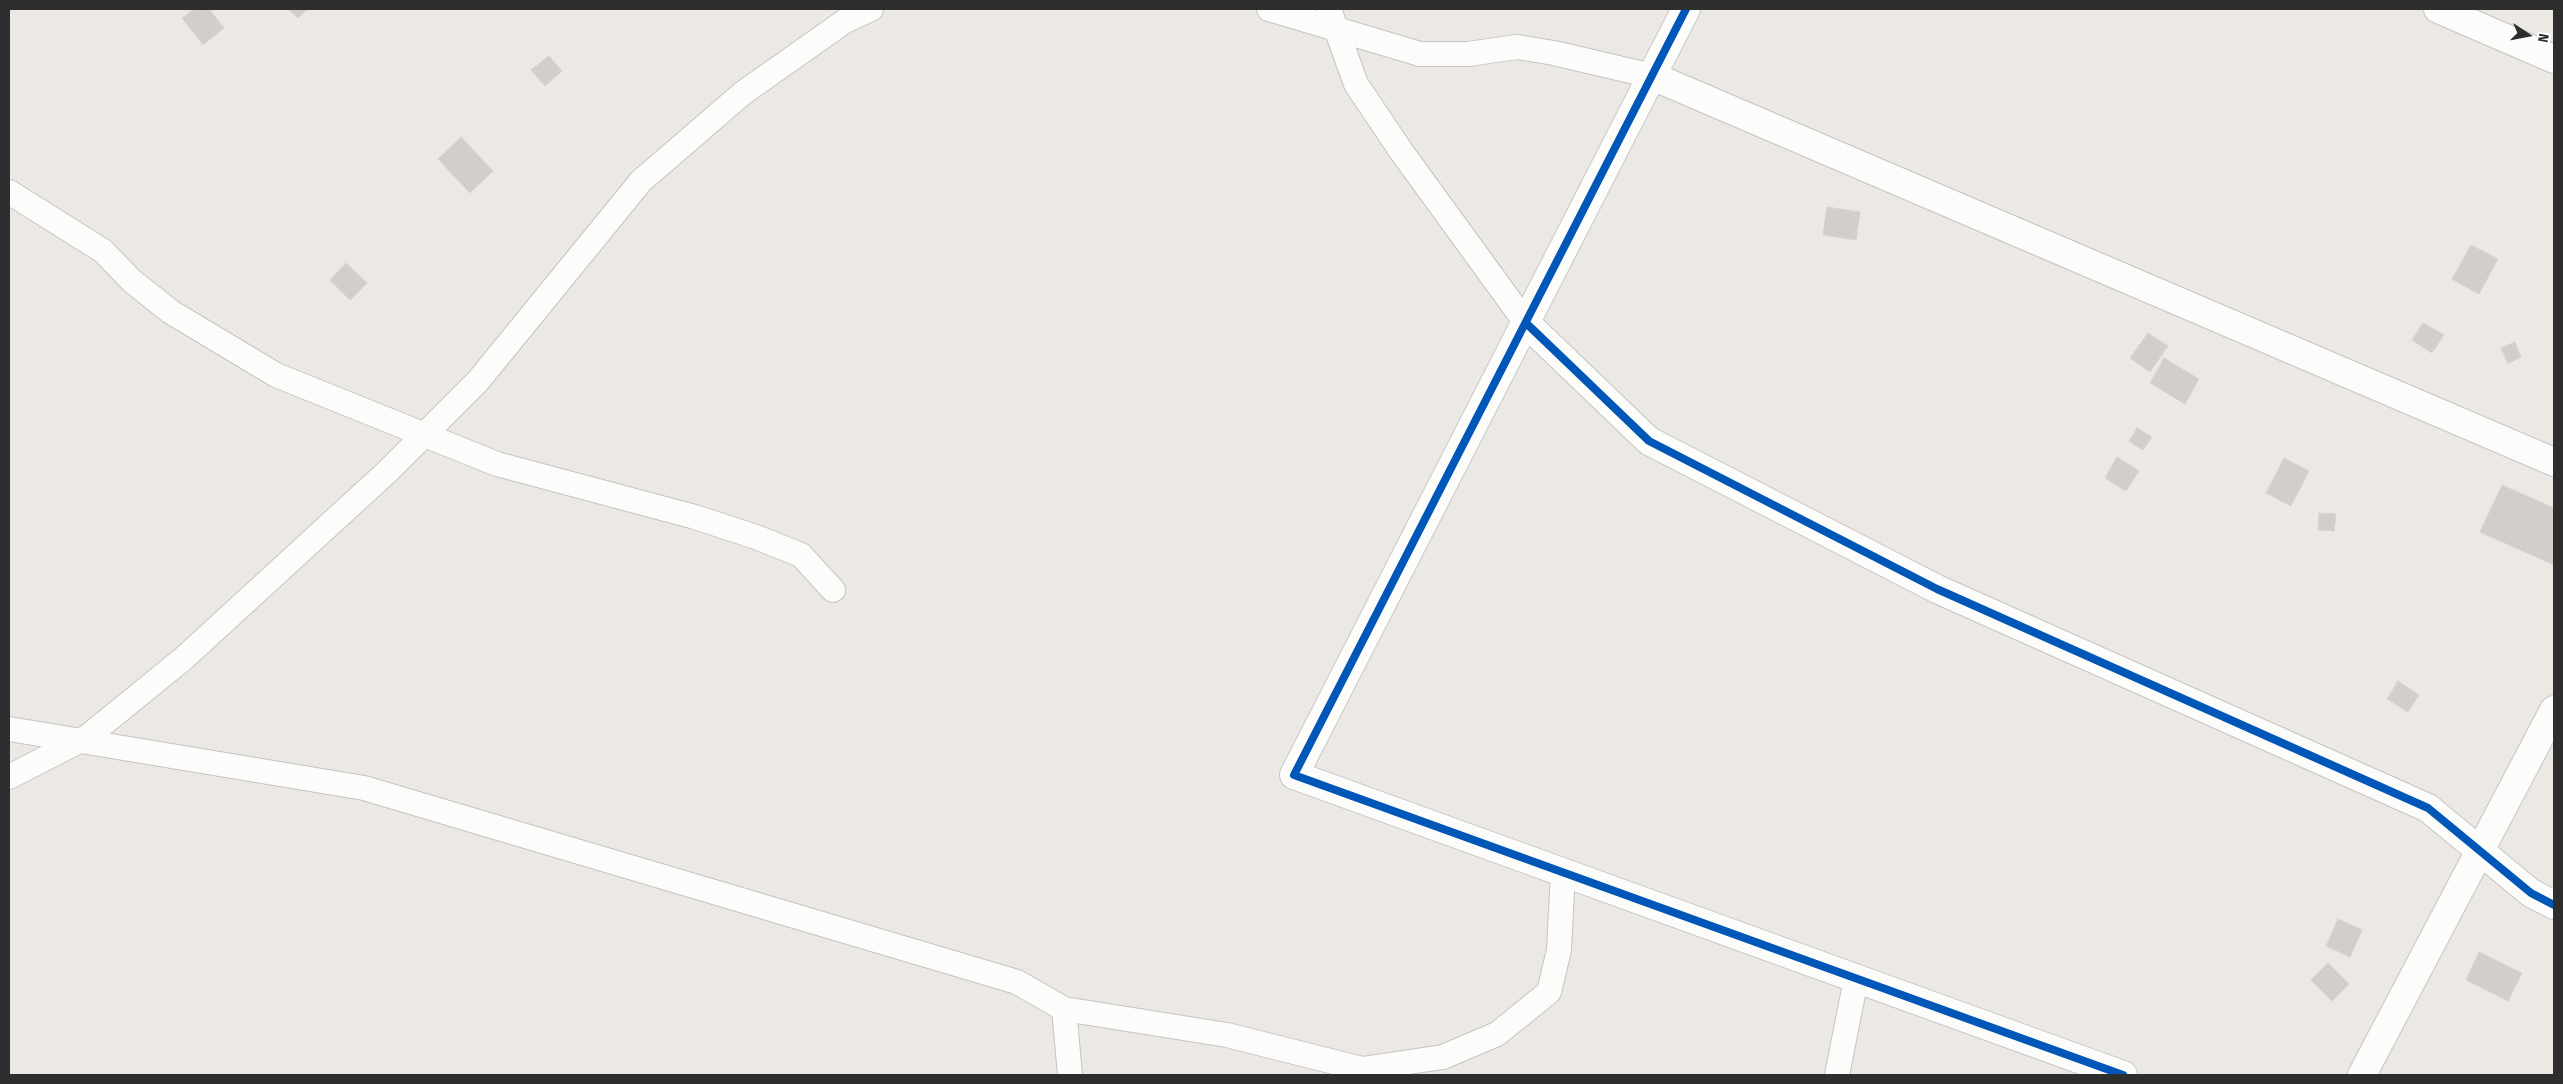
<!DOCTYPE html>
<style>
body{margin:0}
#map{position:relative;width:2563px;height:1084px;overflow:hidden;background:#ece8e4;font-family:"Fira Sans Condensed",sans-serif}
canvas{display:block}
.frame{position:absolute;inset:0;border:10px solid #2e2e2e;pointer-events:none}
.north{position:absolute;left:2503px;top:10px;width:50px;height:50px;-webkit-text-stroke:4px #fff;paint-order:stroke;rotate:101deg;font-size:14px;font-weight:700;line-height:20px;text-align:center;color:#2e2e2e}
.north::after{content:'';display:block;margin:auto;width:18px;height:22px;background:#2e2e2e;clip-path:polygon(50% 0,100% 100%,50% 72%,0 100%)}
</style>
<div id="map">
<canvas width="2563" height="1084"></canvas>
<div class="frame"></div>
<div class="north">N</div>
</div>
<script>
const ctx = document.querySelector('canvas').getContext('2d');
ctx.lineJoin = 'round';
function fillPath(path, color) {
  ctx.fillStyle = color;
  ctx.fill(path, 'evenodd');
}
function poly(rows) {
  const path = new Path2D();
  for (const r of rows) {
    path.moveTo(r[0], r[1]);
    for (let i = 2; i < r.length; i += 2) path.lineTo(r[i], r[i + 1]);
  }
  return path;
}
function strokePath(path, color, width, dash) {
  ctx.strokeStyle = color;
  ctx.lineWidth = width;
  ctx.lineCap = dash ? 'butt' : 'round';
  ctx.setLineDash(dash || []);
  ctx.stroke(path);
}
const building = poly([
 [194,9,209,9,224,28,203,45,182,18,194,9],
 [288,9,307,9,298,18,288,9],
 [549,56,562,71,545,86,531,70,549,56],
 [461,137,493,171,470,193,438,159,461,137],
 [1827,207,1860,212,1856,240,1823,235,1827,207],
 [2471,245,2498,259,2479,294,2452,279,2471,245],
 [346,263,367,283,350,300,330,280,346,263],
 [2423,323,2444,335,2432,353,2412,340,2423,323],
 [2148,333,2168,346,2150,372,2130,358,2148,333],
 [2515,342,2521,357,2508,364,2501,348,2515,342],
 [2164,358,2199,379,2185,404,2150,383,2164,358],
 [2137,428,2152,437,2143,450,2129,441,2137,428],
 [2117,457,2139,471,2126,491,2105,478,2117,457],
 [2284,458,2309,471,2291,506,2266,493,2284,458],
 [2502,485,2554,508,2554,565,2480,532,2502,485],
 [2319,513,2336,514,2334,531,2318,530,2319,513],
 [2398,681,2419,695,2408,712,2387,699,2398,681],
 [2338,919,2362,930,2350,957,2326,946,2338,919],
 [2479,952,2522,973,2508,1001,2466,980,2479,952],
 [2328,963,2349,984,2332,1001,2311,980,2328,963]
]);
fillPath(building, '#d1cecb');
strokePath(building, '#d7d4d0', 1);
const service = poly([
 [1269,9,1420,54,1468,54,1517,47,1554,53,1652,76],
 [1329,9,1356,84,1401,151,1526,323],
 [9,192,103,251,132,281,171,312,276,375,497,464,695,517,756,537,801,555,833,590],
 [9,729,364,788,1017,982,1064,1009,1070,1075],
 [9,777,87,737,183,659,388,471,478,381,641,181,743,93,845,21,871,9],
 [1064,1009,1227,1035,1362,1069,1443,1057,1497,1034,1549,992,1559,950,1563,873],
 [1837,1075,1856,979]
]);
const minor = poly([
 [1686,9,1294,775,2123,1075],
 [2438,9,2554,59],
 [1652,76,2554,462],
 [1526,323,1649,441,1937,589,2428,808,2531,893,2554,905],
 [2362,1075,2554,710]
]);
strokePath(service, '#c5c4c5', 26);
strokePath(minor, '#c5c4c5', 30);
strokePath(service, '#fcfcfb', 24);
strokePath(minor, '#fcfcfb', 28);
strokePath(poly([
 [1686,9,1294,775,2123,1075],
 [1526,323,1649,441,1937,589,2428,808,2531,893,2554,905]
]), '#0057b8', 8);
</script>
